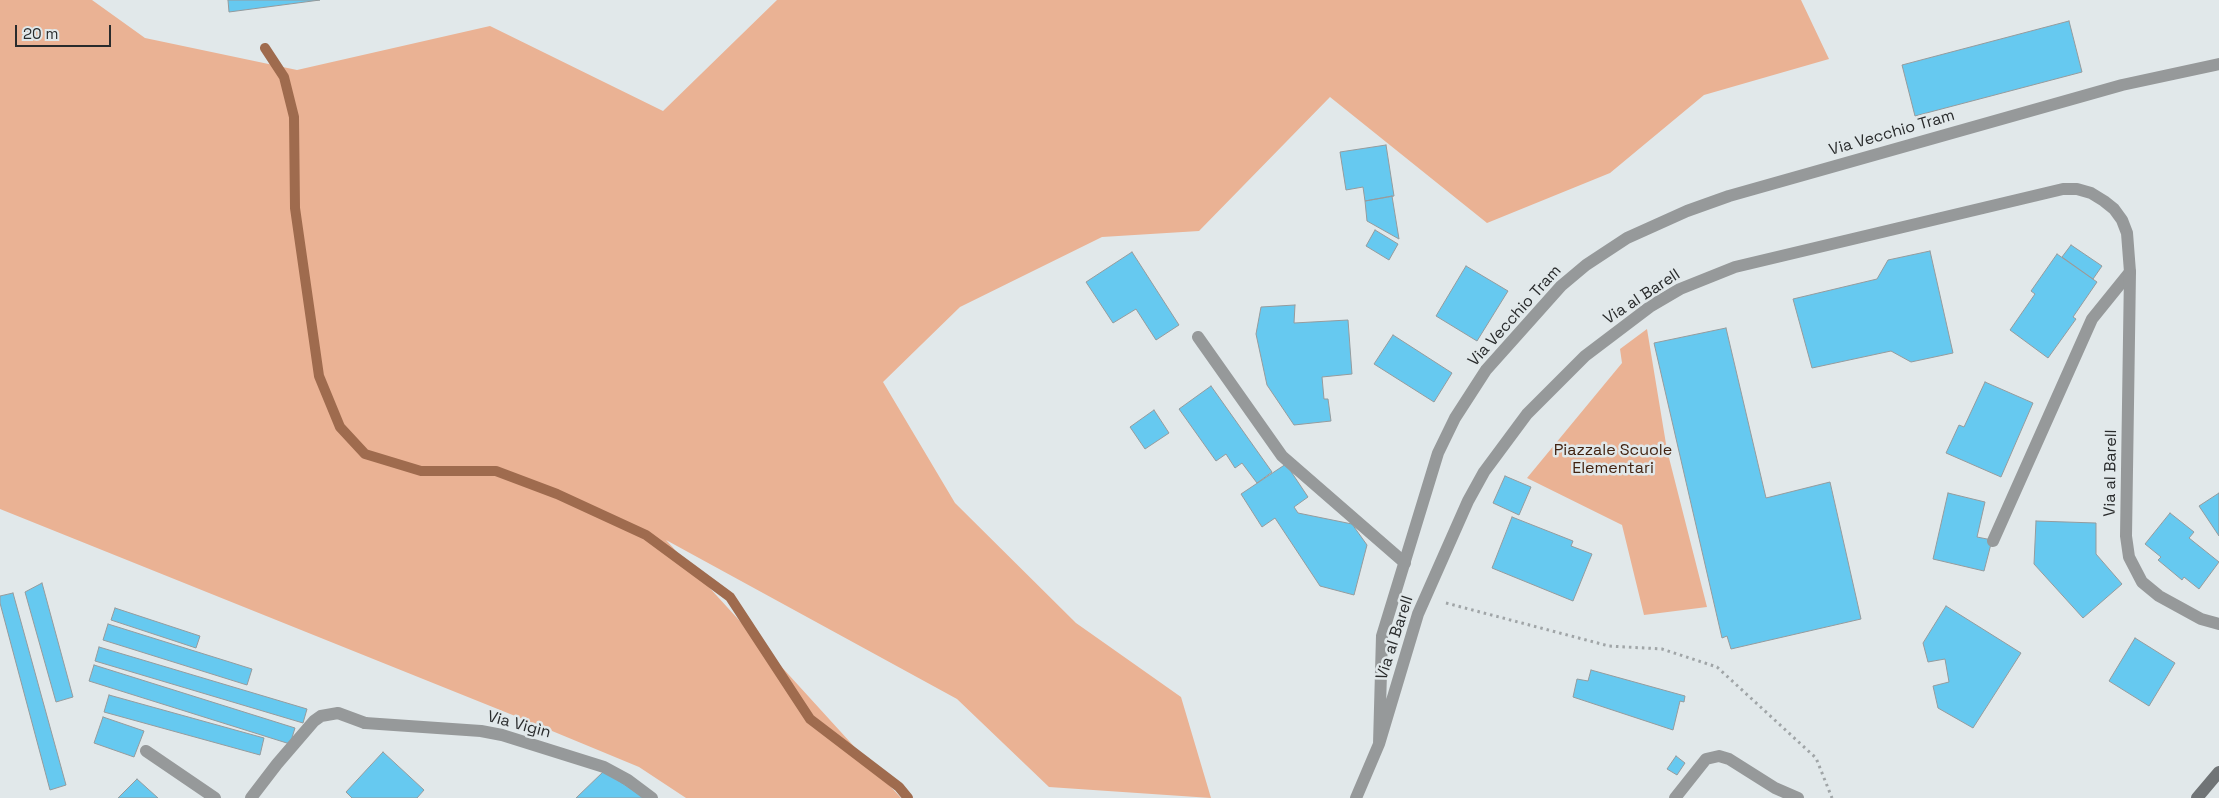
<!DOCTYPE html>
<meta charset="utf-8">
<style>
body{margin:0}
#map{position:relative;width:2219px;height:798px;overflow:hidden;background:#e1e8ea;font-family:"Space Grotesk",sans-serif}
canvas{display:block}
.scale{position:absolute;left:15px;top:25px;width:96px;height:22px;box-sizing:border-box;border:2px solid #292b2c;border-top:0;padding-left:6px;font-size:15px;line-height:18px;white-space:nowrap;color:#292b2c;-webkit-text-stroke:4px #e1e8ea;paint-order:stroke}
</style>
<div id="map">
<canvas width="2219" height="798"></canvas>
<div class="scale">20 m</div>
</div>
<script>
const ctx = document.querySelector('canvas').getContext('2d');
ctx.lineJoin = 'round';
function fillPath(path, color) {
  ctx.fillStyle = color;
  ctx.fill(path, 'evenodd');
}
function poly(rows) {
  const path = new Path2D();
  for (const r of rows) {
    path.moveTo(r[0], r[1]);
    for (let i = 2; i < r.length; i += 2) path.lineTo(r[i], r[i + 1]);
  }
  return path;
}
function strokePath(path, color, width, dash) {
  ctx.strokeStyle = color;
  ctx.lineWidth = width;
  ctx.lineCap = dash ? 'butt' : 'round';
  ctx.setLineDash(dash || []);
  ctx.stroke(path);
}
function label(font, color, halo, rows, align = 'center') {
  ctx.font = font + ' "Space Grotesk",sans-serif';
  ctx.lineWidth = 5;
  ctx.setLineDash([]);
  ctx.textBaseline = 'middle';
  ctx.strokeStyle = halo;
  ctx.fillStyle = color;
  for (const [text, x, y, turn = 0] of rows) {
    ctx.save();
    ctx.translate(x, y);
    ctx.rotate((+turn || 0) * Math.PI / 180);
    ctx.textAlign = isNaN(turn) ? turn : align;
    if (halo) ctx.strokeText(text, 0, 0);
    ctx.fillText(text, 0, 0);
    ctx.restore();
  }
}
fillPath(poly([
 [0,0,92,0,145,38,297,70,490,26,663,111,777,0,1801,0,1829,59,1704,95,1610,173,1487,223,1330,97,1199,231,1102,237,960,307,883,382,955,503,1076,623,1181,697,1211,798,1049,787,957,699,666,540,901,798,686,798,639,767,540,726,0,509],
 [1647,329,1667,450,1707,607,1644,615,1622,525,1527,478,1622,363,1620,349]
]), '#eab294');
strokePath(poly([
 [265,48,284,77,294,117,295,208,319,376,340,427,365,454,421,471,496,471,557,494,646,535,730,597,810,719,899,787,908,798]
]), '#9f6b4e', 10);
const building = poly([
 [228,0,320,0,229,12,228,0],
 [2069,21,2082,72,1915,116,1902,65,2069,21],
 [1386,145,1394,196,1365,201,1363,187,1346,190,1340,152,1386,145],
 [1392,196,1399,239,1367,221,1365,201,1392,196],
 [1375,230,1398,244,1389,260,1366,246,1375,230],
 [2071,245,2102,266,2093,279,2062,257,2071,245],
 [1930,251,1953,353,1911,362,1891,351,1812,368,1793,299,1877,279,1888,260,1930,251],
 [1132,252,1179,325,1156,340,1136,309,1113,323,1086,282,1132,252],
 [2057,254,2097,282,2073,317,2076,319,2048,358,2010,330,2035,294,2031,291,2057,254],
 [1466,266,1508,291,1477,341,1436,316,1466,266],
 [1295,305,1294,323,1348,320,1352,374,1322,377,1324,399,1328,399,1331,421,1294,425,1267,385,1256,334,1261,307,1295,305],
 [1726,328,1766,498,1830,482,1861,619,1731,649,1727,636,1722,638,1654,343,1726,328],
 [1393,335,1452,373,1434,402,1374,364,1393,335],
 [1985,382,2033,403,2001,477,1946,453,1959,425,1964,427,1985,382],
 [1211,386,1272,472,1257,483,1242,463,1235,468,1226,454,1216,461,1179,409,1211,386],
 [1154,410,1169,433,1145,449,1130,427,1154,410],
 [1286,464,1308,497,1294,507,1298,513,1352,524,1367,545,1354,595,1320,586,1275,518,1262,527,1241,494,1286,464],
 [1505,476,1531,487,1519,515,1493,503,1505,476],
 [1948,493,1985,502,1977,537,1992,540,1984,571,1933,559,1948,493],
 [2219,493,2219,536,2199,506,2219,493],
 [2170,513,2194,532,2189,538,2219,562,2199,589,2184,577,2182,580,2158,560,2161,557,2145,544,2170,513],
 [1512,517,1573,541,1571,546,1592,554,1573,601,1492,568,1512,517],
 [2036,521,2096,523,2096,554,2122,584,2083,618,2034,564,2036,521],
 [42,583,73,697,56,702,25,592,42,583],
 [13,593,66,785,50,790,0,603,0,596,13,593],
 [1946,606,2021,653,1973,728,1938,708,1933,686,1949,682,1945,659,1928,662,1923,643,1946,606],
 [115,608,200,636,196,648,111,620,115,608],
 [108,624,252,669,247,685,103,640,108,624],
 [2135,638,2175,663,2149,706,2109,681,2135,638],
 [99,647,307,709,303,723,95,661,99,647],
 [94,665,295,728,290,744,89,681,94,665],
 [1591,670,1685,696,1684,702,1680,701,1673,730,1573,697,1577,679,1588,681,1591,670],
 [109,695,264,738,260,755,104,712,109,695],
 [103,717,144,731,134,757,94,743,103,717],
 [383,752,424,790,417,798,352,798,346,792,383,752],
 [1676,756,1685,763,1677,775,1667,769,1676,756],
 [604,771,644,798,576,798,604,771],
 [137,779,158,798,118,798,137,779]
]);
fillPath(building, '#66c9f0');
strokePath(building, '#959b9d', 1);
strokePath(poly([
 [1446,603,1609,646,1662,649,1717,667,1816,758,1832,798]
]), '#a0a5a7', 3, [2.5, 4]);
strokePath(poly([
 [1198,337,1282,456,1405,563],
 [1993,541,2092,319,2130,272],
 [146,751,215,798],
 [251,798,277,764,314,721,321,716,338,713,365,723],
 [1675,798,1706,759,1719,756,1729,759,1775,788,1798,798]
]), '#96999a', 12);
strokePath(poly([
 [365,723,481,731,502,735,604,767,628,780,652,798],
 [1379,744,1418,614,1468,501,1484,472,1527,414,1585,356,1651,306,1680,289,1735,267,2063,189,2077,189,2091,193,2104,201,2114,209,2122,220,2127,233,2130,272,2126,536,2129,557,2142,582,2159,596,2201,619,2219,624],
 [1356,798,1379,744,1382,636,1438,453,1455,418,1486,370,1561,286,1586,265,1627,238,1687,211,1729,196,2122,85,2219,64]
]), '#96999a', 12);
strokePath(poly([
 [2197,798,2219,772]
]), '#707476', 12);
label('16px', '#292b2c', '#e1e8ea', [
 ["Via Vecchio Tram",1892,133,-16],
 ["Via al Barell",1642,297,-33],
 ["Via Vecchio Tram",1515,316,-48],
 ["Via al Barell",2111,473,-89],
 ["Via al Barell",1395,638,-72],
 ["Via Vigìn",519,725,15]
]);
label('16px', '#422311', '#e1e8ea', [
 ["Piazzale Scuole",1613,451],
 ["Elementari",1613,469]
]);
</script>
